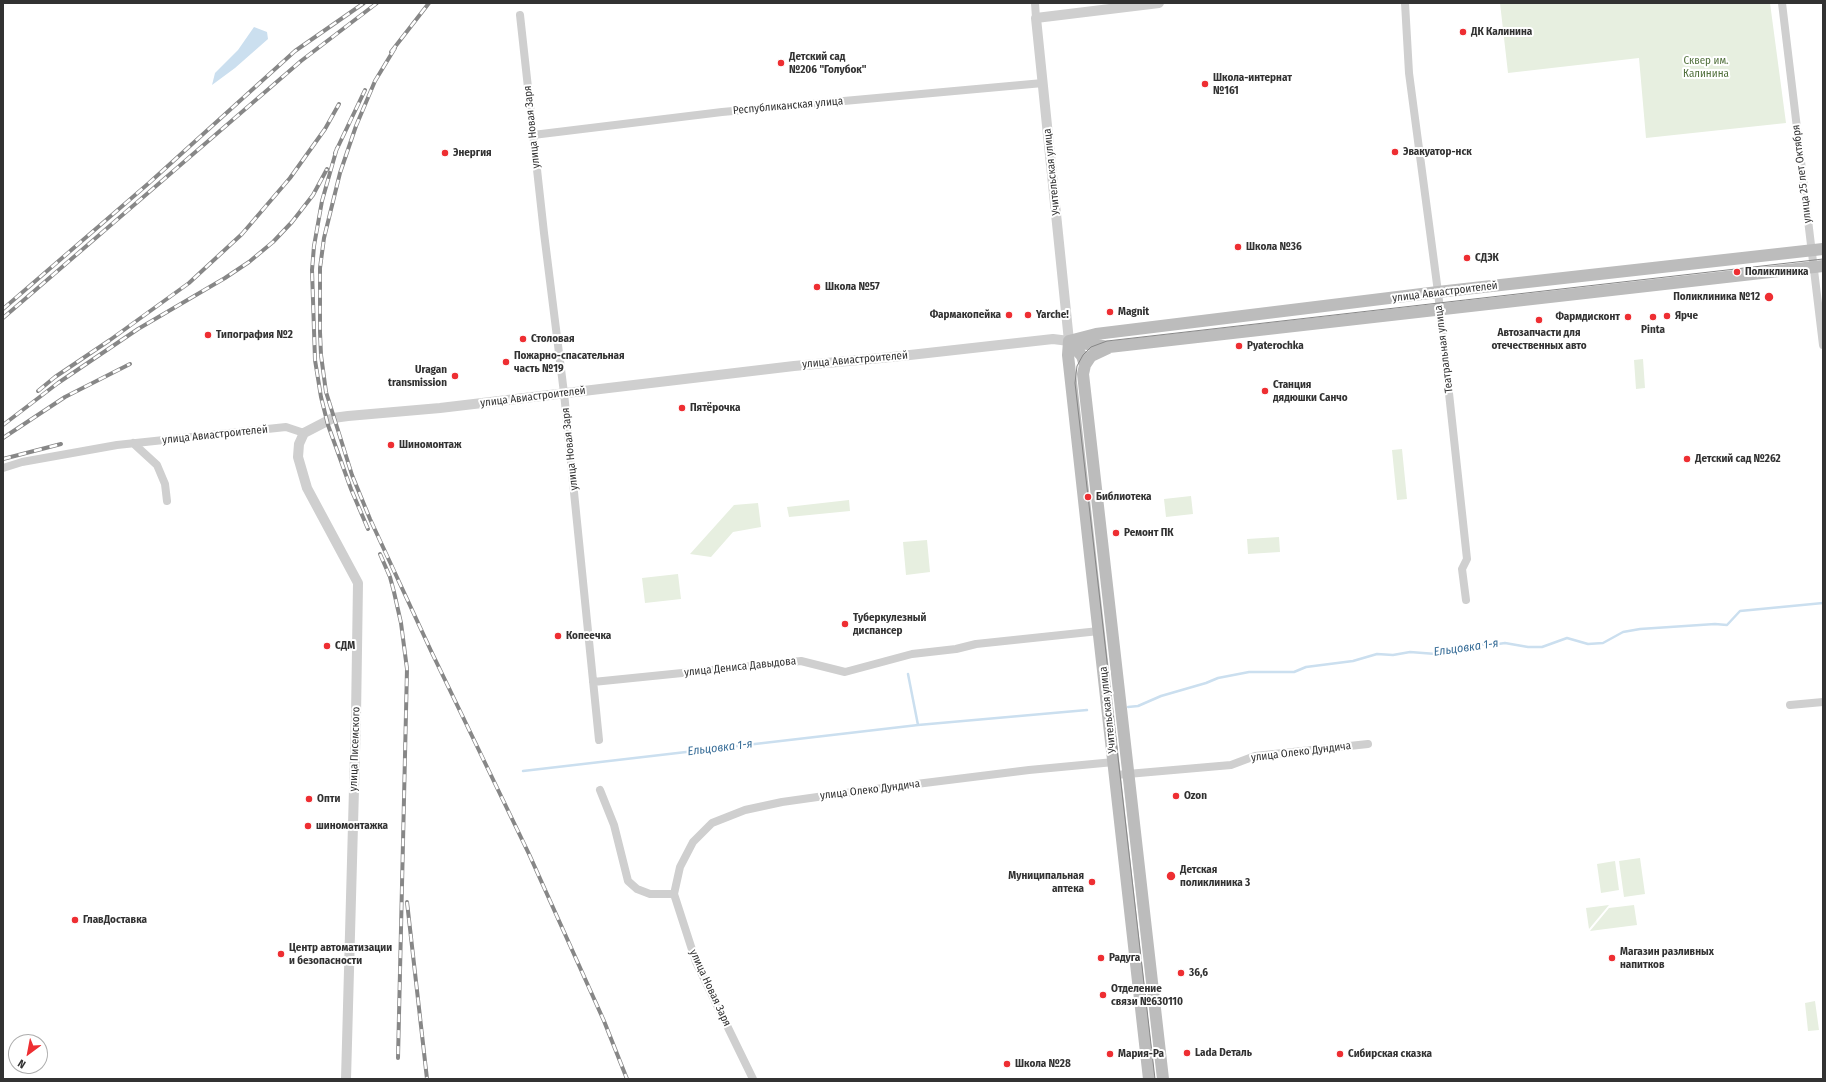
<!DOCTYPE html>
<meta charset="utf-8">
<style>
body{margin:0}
#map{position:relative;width:1826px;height:1082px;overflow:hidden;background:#fff;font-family:"Fira Sans Condensed",sans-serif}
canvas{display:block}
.frame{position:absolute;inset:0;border:4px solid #323232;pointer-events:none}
.north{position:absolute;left:8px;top:1034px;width:40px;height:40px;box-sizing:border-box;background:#fff;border:1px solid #adadad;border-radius:50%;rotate:212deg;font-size:11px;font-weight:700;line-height:16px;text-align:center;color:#323232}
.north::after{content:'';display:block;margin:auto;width:14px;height:18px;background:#ee2e32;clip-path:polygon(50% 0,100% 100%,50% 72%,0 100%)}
</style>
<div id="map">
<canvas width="1826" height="1082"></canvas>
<div class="frame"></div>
<div class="north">N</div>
</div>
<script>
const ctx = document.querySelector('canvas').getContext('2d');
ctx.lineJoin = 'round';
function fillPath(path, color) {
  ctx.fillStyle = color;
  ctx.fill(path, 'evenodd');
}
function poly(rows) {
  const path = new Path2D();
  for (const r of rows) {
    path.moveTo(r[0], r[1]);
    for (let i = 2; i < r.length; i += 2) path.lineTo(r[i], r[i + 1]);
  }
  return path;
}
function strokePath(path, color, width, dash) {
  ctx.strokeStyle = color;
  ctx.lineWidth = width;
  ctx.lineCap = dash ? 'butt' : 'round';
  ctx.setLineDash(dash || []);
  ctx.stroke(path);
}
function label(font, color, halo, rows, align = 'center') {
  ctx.font = font + ' "Fira Sans Condensed",sans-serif';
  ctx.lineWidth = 4;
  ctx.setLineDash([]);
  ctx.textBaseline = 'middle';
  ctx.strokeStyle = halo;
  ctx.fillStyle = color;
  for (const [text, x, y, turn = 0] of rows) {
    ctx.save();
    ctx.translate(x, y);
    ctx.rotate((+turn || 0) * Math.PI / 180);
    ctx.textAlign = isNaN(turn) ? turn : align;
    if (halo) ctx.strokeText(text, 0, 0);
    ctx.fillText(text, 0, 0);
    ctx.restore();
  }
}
fillPath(poly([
 [1500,3,1770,3,1786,123,1646,138,1639,58,1508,73],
 [1643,359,1645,388,1636,389,1634,360],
 [1402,449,1407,499,1397,500,1392,450],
 [1191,496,1193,514,1166,517,1164,499],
 [849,500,850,511,789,517,787,507],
 [758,503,761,527,733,532,711,557,690,554,734,505],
 [1279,537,1280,552,1248,554,1247,539],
 [927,540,930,572,906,575,903,542],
 [678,574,681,599,645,603,642,578],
 [1640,858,1645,894,1624,897,1619,861],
 [1615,861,1619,890,1601,893,1597,864],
 [1609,905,1589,929,1586,908],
 [1634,905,1637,925,1590,931,1609,908],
 [1815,1001,1819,1030,1808,1031,1805,1003]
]), '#e7efe0');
fillPath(poly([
 [254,27,267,32,268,39,235,68,212,85,215,73,238,50]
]), '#cbdfef');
strokePath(poly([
 [908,674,918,725,1087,710],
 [1128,707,1138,706,1161,696,1206,683,1218,678,1249,672,1294,672,1306,667,1353,661,1377,654,1393,655,1410,652,1436,654,1480,644,1491,645,1505,643,1528,647,1542,647,1567,638,1588,644,1603,643,1623,632,1640,629,1715,624,1727,625,1740,611,1823,603],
 [523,771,918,725]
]), '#cbdfef', 2.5);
strokePath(poly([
 [1035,3,1036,18],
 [1405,3,1409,73,1438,292,1467,559,1462,569,1466,600],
 [1782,3,1823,345],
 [520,15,544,233,564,393,599,740],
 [533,135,722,112,1043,83],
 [133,443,157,465,165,484,167,501],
 [3,468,22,462,117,445,286,427,304,433],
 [593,682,801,661,845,672,912,654,956,649,976,644,1099,631],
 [1790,705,1823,702],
 [1116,775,1231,765,1255,756,1368,744],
 [600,790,614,825,628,881,637,889,650,894,674,894],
 [674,894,680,867,693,842,712,823,745,810,782,802,860,791,1029,770,1114,762],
 [674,894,696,962,753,1079]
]), '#cfcfcf', 8);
strokePath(poly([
 [346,1079,356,716,358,583,307,488,298,457,299,444,304,433,333,418,348,416,440,408,794,366,892,357,1053,339,1069,341,1036,18,1159,3]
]), '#cfcfcf', 10);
strokePath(poly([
 [1069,341,1096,334,1438,292,1823,249],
 [1069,341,1068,355,1091,564,1149,1079],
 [1069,341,1082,356,1085,365],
 [1074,342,1109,347,1823,266],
 [1108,348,1091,356,1085,365,1083,374,1163,1079]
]), '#bcbcbc', 12);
strokePath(poly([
 [1155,1079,1075,383,1077,366,1083,355,1091,347,1107,341,1823,259]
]), '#878787', 1);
const rail = poly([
 [395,48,375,81,356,126,340,173,324,238,320,268,320,332,321,355,326,392,352,475,370,519,432,653,529,854,604,1021,627,1079],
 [391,52,429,3],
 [337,148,322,201,314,246,312,270,315,360,321,397,328,425,351,489,368,529],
 [335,153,365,90],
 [3,309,149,183,295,51,364,3],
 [3,318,301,61,377,3],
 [38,391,55,377,110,340,189,283,242,234,290,178,325,129,339,104],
 [3,425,58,383,138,329,225,278,249,262,273,242,292,222,313,195,327,169],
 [3,438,65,397,130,364],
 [3,459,61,444],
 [380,554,390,577,394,592,401,623,407,669,398,1058],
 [407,902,427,1079]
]);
strokePath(rail, '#878787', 4);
strokePath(rail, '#fff', 2.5, [8]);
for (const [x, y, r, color] of [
 [1463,32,4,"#ee2e32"],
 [781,63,4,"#ee2e32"],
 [1205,84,4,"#ee2e32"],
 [1395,152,4,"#ee2e32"],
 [445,153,4,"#ee2e32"],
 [1238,247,4,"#ee2e32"],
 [1467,258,4,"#ee2e32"],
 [1737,272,4,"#ee2e32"],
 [817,287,4,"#ee2e32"],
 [1769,297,5,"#ee2e32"],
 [1110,312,4,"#ee2e32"],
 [1009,315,4,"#ee2e32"],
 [1028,315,4,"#ee2e32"],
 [1667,316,4,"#ee2e32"],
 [1628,317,4,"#ee2e32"],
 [1653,317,4,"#ee2e32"],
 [1539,320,4,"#ee2e32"],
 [208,335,4,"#ee2e32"],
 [523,339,4,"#ee2e32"],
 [1239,346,4,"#ee2e32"],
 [506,362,4,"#ee2e32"],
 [455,376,4,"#ee2e32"],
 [1265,391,4,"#ee2e32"],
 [682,408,4,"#ee2e32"],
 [391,445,4,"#ee2e32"],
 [1687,459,4,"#ee2e32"],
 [1088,497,4,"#ee2e32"],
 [1116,533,4,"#ee2e32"],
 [845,624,4,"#ee2e32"],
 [558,636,4,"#ee2e32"],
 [327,646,4,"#ee2e32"],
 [1176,796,4,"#ee2e32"],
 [309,799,4,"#ee2e32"],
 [308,826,4,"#ee2e32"],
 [1171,876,5,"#ee2e32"],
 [1092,882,4,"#ee2e32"],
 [75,920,4,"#ee2e32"],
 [281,954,4,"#ee2e32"],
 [1101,958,4,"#ee2e32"],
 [1612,958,4,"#ee2e32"],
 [1181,973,4,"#ee2e32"],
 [1103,995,4,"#ee2e32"],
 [1187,1053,4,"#ee2e32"],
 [1110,1054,4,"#ee2e32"],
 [1340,1054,4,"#ee2e32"],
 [1007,1064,4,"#ee2e32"]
]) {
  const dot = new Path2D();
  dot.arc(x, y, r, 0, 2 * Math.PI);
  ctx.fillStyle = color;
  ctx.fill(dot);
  strokePath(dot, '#fff', 1.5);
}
label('bold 11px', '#323232', '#fff', [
 ["ДК Калинина",1471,32],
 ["Детский сад",789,57],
 ["№206 \"Голубок\"",789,70],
 ["Школа-интернат",1213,78],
 ["№161",1213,91],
 ["Эвакуатор-нск",1403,152],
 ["Энергия",453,153],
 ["Школа №36",1246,247],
 ["СДЭК",1475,258],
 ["Поликлиника",1745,272],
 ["Школа №57",825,287],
 ["Поликлиника №12",1760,297,"right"],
 ["Magnit",1118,312],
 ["Фармакопейка",1001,315,"right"],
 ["Yarche!",1036,315],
 ["Ярче",1675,316],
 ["Фармдисконт",1620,317,"right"],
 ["Pinta",1653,330,"center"],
 ["Автозапчасти для",1539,333,"center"],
 ["отечественных авто",1539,346,"center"],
 ["Типография №2",216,335],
 ["Столовая",531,339],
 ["Pyaterochka",1247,346],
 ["Пожарно-спасательная",514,356],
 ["часть №19",514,369],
 ["Uragan",447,370,"right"],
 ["transmission",447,383,"right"],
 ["Станция",1273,385],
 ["дядюшки Санчо",1273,398],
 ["Пятёрочка",690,408],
 ["Шиномонтаж",399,445],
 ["Детский сад №262",1695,459],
 ["Библиотека",1096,497],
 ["Ремонт ПК",1124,533],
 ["Туберкулезный",853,618],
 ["диспансер",853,631],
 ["Копеечка",566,636],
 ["СДМ",335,646],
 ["Ozon",1184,796],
 ["Опти",317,799],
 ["шиномонтажка",316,826],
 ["Детская",1180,870],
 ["поликлиника 3",1180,883],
 ["Муниципальная",1084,876,"right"],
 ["аптека",1084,889,"right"],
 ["ГлавДоставка",83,920],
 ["Центр автоматизации",289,948],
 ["и безопасности",289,961],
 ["Магазин разливных",1620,952],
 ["напитков",1620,965],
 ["Радуга",1109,958],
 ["36,6",1189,973],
 ["Отделение",1111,989],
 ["связи №630110",1111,1002],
 ["Lada Dеталь",1195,1053],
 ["Мария-Ра",1118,1054],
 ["Сибирская сказка",1348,1054],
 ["Школа №28",1015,1064]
], 'left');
label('11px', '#51703c', '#fff', [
 ["Сквер им.",1706,61],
 ["Калинина",1706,74]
]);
label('11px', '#323232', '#fff', [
 ["Республиканская улица",788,106,-5],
 ["улица Новая Заря",532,127,-96],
 ["Учительская улица",1052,172,-96],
 ["улица 25 лет Октября",1802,174,-97],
 ["улица Авиастроителей",1445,292,-7],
 ["Театральная улица",1444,349,-97],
 ["улица Авиастроителей",855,360,-5],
 ["улица Авиастроителей",533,397,-7],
 ["улица Авиастроителей",215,435,-6],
 ["улица Новая Заря",570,449,-96],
 ["улица Дениса Давыдова",740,667,-6],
 ["Учительская улица",1108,710,-96],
 ["улица Писемского",355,749,-88],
 ["улица Олеко Дундича",1301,752,-7],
 ["улица Олеко Дундича",870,790,-7],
 ["улица Новая Заря",710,988,65]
]);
label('italic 12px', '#3a6f99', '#fff', [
 ["Ельцовка 1-я",1466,648,-8],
 ["Ельцовка 1-я",720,748,-7]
]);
</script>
